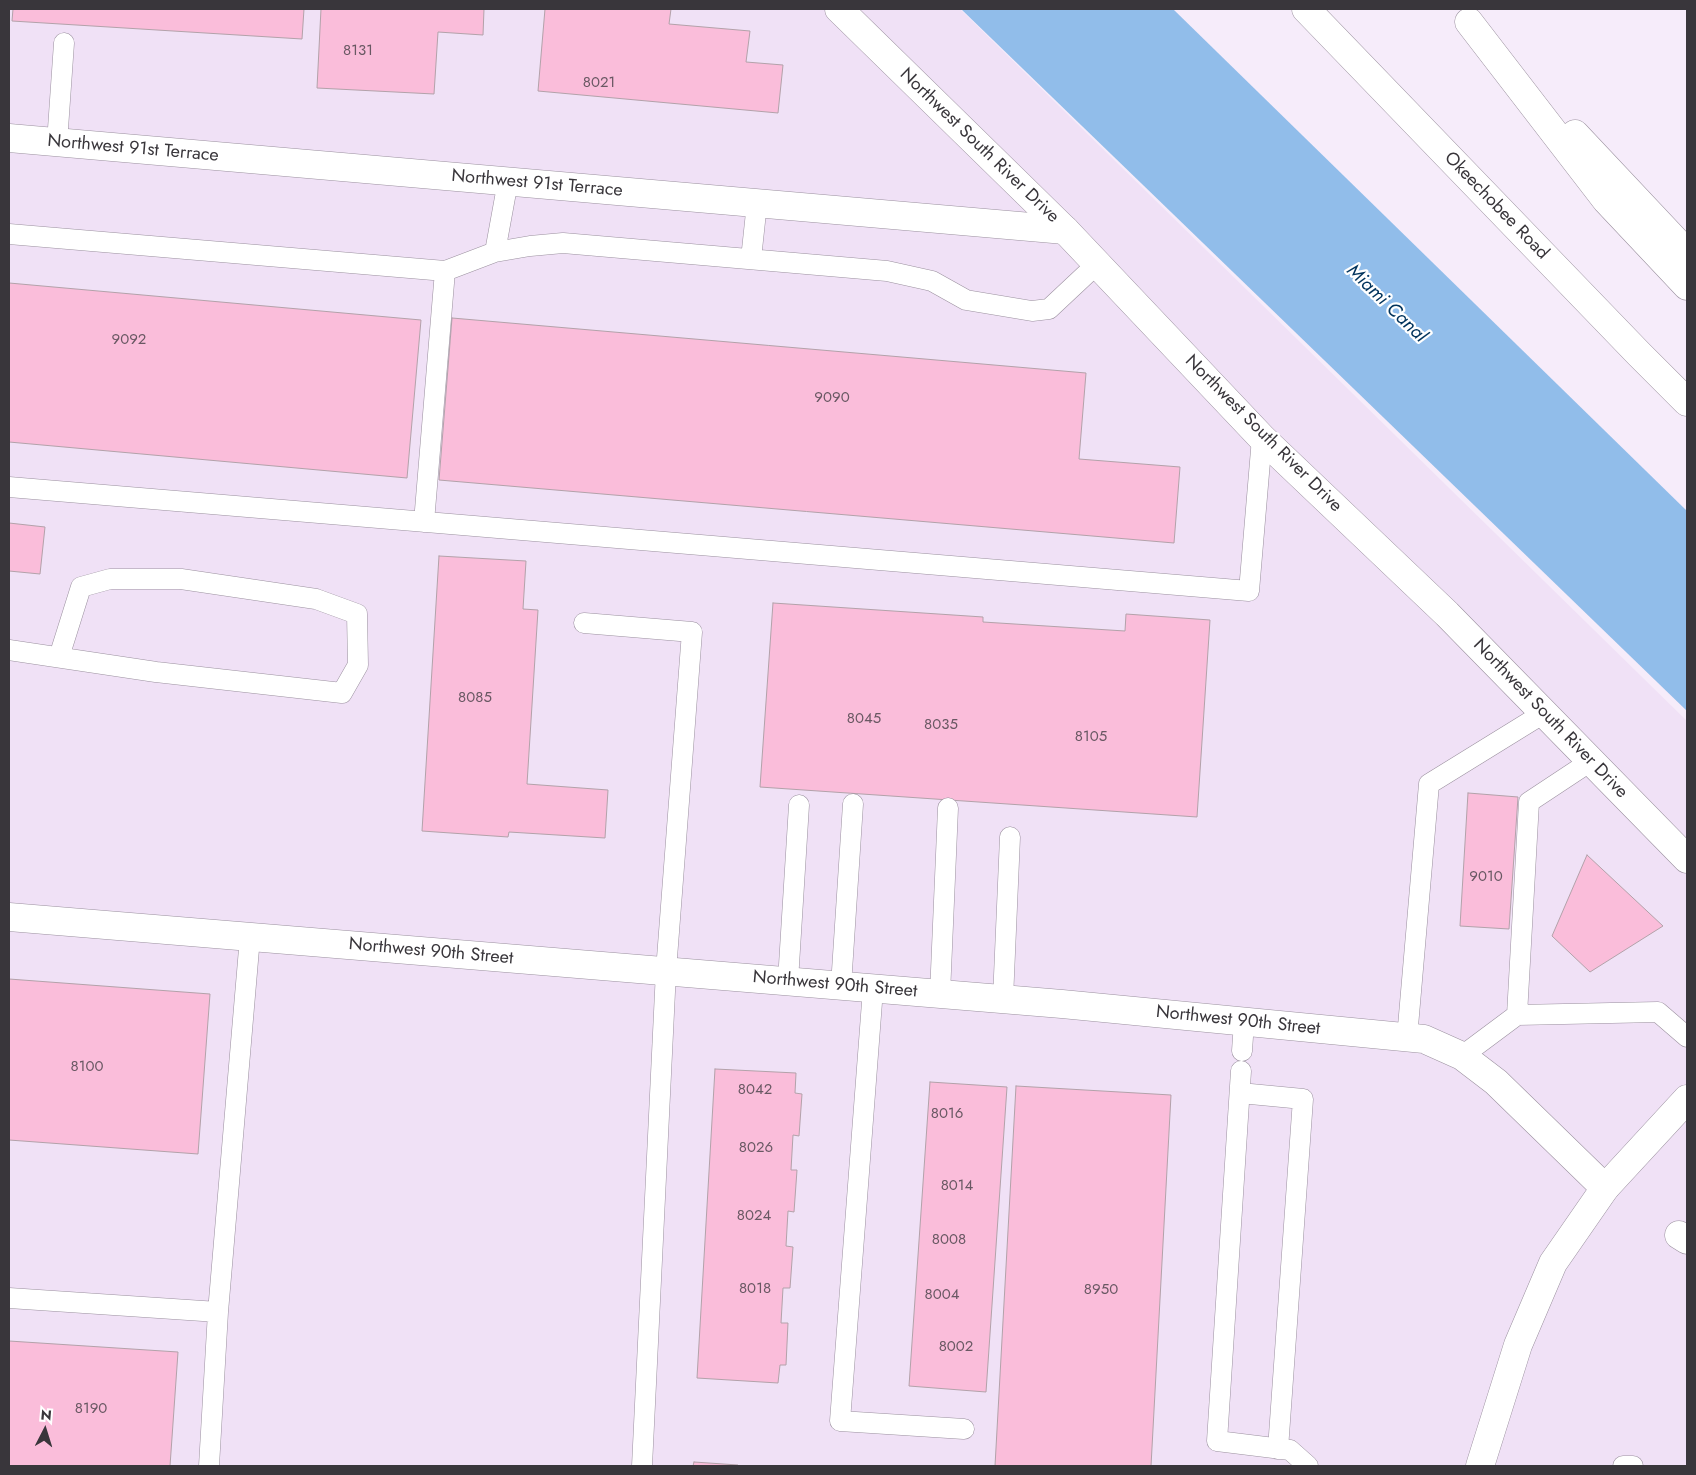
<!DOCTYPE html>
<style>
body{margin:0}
#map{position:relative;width:1696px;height:1475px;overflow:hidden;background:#f6ecfa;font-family:Jost,sans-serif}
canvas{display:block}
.frame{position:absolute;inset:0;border:10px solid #39363b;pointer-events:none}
.north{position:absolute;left:20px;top:1405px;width:50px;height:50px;-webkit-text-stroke:4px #fff;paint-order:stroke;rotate:5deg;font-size:14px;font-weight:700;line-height:20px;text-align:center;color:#39363b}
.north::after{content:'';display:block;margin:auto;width:18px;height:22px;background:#39363b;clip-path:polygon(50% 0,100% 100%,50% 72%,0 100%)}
</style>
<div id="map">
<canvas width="1696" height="1475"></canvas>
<div class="frame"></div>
<div class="north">N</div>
</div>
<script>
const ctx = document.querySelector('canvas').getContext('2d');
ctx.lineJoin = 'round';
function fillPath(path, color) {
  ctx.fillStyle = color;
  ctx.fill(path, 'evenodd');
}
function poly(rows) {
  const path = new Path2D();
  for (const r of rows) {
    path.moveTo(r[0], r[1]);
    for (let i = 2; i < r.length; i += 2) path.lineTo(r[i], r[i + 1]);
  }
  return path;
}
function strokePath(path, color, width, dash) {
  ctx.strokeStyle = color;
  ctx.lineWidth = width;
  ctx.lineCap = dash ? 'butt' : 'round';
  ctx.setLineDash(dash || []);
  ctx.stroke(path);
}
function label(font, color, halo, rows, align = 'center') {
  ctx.font = font + ' Jost,sans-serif';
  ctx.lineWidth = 4.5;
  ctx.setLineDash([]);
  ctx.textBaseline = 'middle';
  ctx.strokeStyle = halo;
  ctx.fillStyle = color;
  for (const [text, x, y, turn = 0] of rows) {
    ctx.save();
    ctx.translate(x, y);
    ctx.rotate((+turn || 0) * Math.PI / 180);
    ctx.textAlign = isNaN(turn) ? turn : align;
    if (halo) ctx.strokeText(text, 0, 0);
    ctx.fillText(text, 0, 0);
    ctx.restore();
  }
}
fillPath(poly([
 [9,9,960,9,1687,721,1687,1466,9,1466]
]), '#f0e1f6');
fillPath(poly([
 [961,9,1173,9,1687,511,1687,711]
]), '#91bdea');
const building = poly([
 [13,9,304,9,302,39,12,21,13,9],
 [321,9,484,9,483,35,438,32,434,94,317,88,321,9],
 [545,9,671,9,669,24,750,31,746,62,783,65,778,113,538,91,545,9],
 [9,283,421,320,407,478,9,442,9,283],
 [452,318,1086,373,1079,459,1180,467,1174,543,439,480,452,318],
 [9,523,45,527,40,574,9,571,9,523],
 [439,556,526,561,523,609,538,610,527,784,608,790,605,838,509,832,508,837,422,831,439,556],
 [773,603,983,617,983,622,1125,631,1126,614,1210,620,1197,817,760,787,773,603],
 [1468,793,1518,797,1509,929,1460,926,1468,793],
 [1587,855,1663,926,1590,972,1552,936,1587,855],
 [9,979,210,994,198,1154,9,1140,9,979],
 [715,1069,796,1073,795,1093,802,1094,799,1136,793,1135,791,1170,797,1170,794,1212,788,1211,786,1246,793,1247,790,1288,783,1288,781,1323,788,1323,786,1365,780,1365,778,1383,697,1378,715,1069],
 [930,1082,1007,1087,986,1392,909,1386,930,1082],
 [1016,1086,1171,1095,1151,1466,995,1466,1016,1086],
 [9,1341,178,1352,170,1466,9,1466,9,1341],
 [694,1462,738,1465,738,1466,693,1466,694,1462]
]);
fillPath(building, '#fabdda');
strokePath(building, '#b3a2aa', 1);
const lane = poly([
 [57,143,64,43],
 [9,234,445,271,424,522],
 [495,252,530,246,563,243,887,271,932,281,966,300,1032,311,1049,309,1097,264],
 [751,259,757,203],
 [445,271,495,252,508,181],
 [9,487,1249,591,1262,438],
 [584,623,692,632,666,971,642,1466],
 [9,650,156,672,342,693,358,665,357,614,316,599,181,579,110,579,81,587,59,657],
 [788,981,799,805],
 [841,986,853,804],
 [873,989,840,1421,964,1429],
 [940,994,948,808],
 [1003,999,1010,837],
 [1517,1015,1529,802,1591,761],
 [1407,1038,1429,784,1544,713],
 [1242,1051,1244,1022],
 [1462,1056,1517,1015,1658,1012,1687,1037],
 [1241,1071,1217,1441,1290,1450,1308,1466],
 [1240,1093,1303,1099,1278,1449],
 [9,1298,218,1312,250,937],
 [209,1466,218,1312],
 [1623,1466,1633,1466]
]);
const street = poly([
 [9,138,1065,230],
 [9,917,1062,1004,1424,1039,1462,1056,1496,1082,1605,1188],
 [1679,1235,1687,1240]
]);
const secondary = poly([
 [839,9,1065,230,1262,438,1447,614,1687,859],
 [1480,1466,1518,1345,1553,1263,1605,1188,1687,1099]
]);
const highway = poly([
 [1306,9,1639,354,1687,402],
 [1469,22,1606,200,1687,286],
 [1575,134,1687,253]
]);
strokePath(lane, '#9b919f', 21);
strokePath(street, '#9b919f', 29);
strokePath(secondary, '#9b919f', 29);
strokePath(highway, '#9b919f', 29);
strokePath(lane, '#fff', 20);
strokePath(street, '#fff', 28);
strokePath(secondary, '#fff', 28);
strokePath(highway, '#fff', 28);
label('15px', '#695863', null, [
 ["8131",358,51],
 ["8021",599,83],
 ["9092",129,340],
 ["9090",832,398],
 ["8085",475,698],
 ["8045",864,719],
 ["8035",941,725],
 ["8105",1091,737],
 ["9010",1486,877],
 ["8100",87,1067],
 ["8042",755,1090],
 ["8016",947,1114],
 ["8026",756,1148],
 ["8014",957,1186],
 ["8024",754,1216],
 ["8008",949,1240],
 ["8018",755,1289],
 ["8950",1101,1290],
 ["8004",942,1295],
 ["8002",956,1347],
 ["8190",91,1409]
]);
label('18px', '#39363b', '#fff', [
 ["Northwest South River Drive",979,146,44],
 ["Northwest 91st Terrace",133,149,5],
 ["Northwest 91st Terrace",537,184,5],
 ["Okeechobee Road",1496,206,46],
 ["Northwest South River Drive",1263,434,45],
 ["Northwest South River Drive",1550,719,46],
 ["Northwest 90th Street",431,952,5],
 ["Northwest 90th Street",835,985,5],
 ["Northwest 90th Street",1238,1021,6]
]);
label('italic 19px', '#01335c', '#fff', [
 ["Miami Canal",1386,304,44]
]);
</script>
